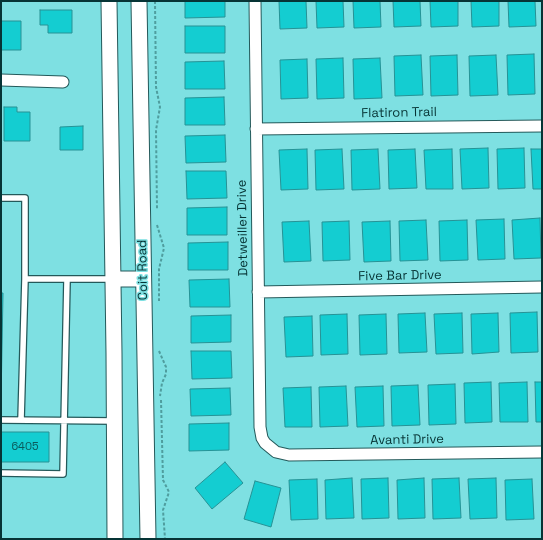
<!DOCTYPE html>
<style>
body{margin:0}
#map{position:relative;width:543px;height:540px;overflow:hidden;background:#7ee0e2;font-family:"Space Grotesk",sans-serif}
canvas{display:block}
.frame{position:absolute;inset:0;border:2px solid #063435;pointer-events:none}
</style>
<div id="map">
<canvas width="543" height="540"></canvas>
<div class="frame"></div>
</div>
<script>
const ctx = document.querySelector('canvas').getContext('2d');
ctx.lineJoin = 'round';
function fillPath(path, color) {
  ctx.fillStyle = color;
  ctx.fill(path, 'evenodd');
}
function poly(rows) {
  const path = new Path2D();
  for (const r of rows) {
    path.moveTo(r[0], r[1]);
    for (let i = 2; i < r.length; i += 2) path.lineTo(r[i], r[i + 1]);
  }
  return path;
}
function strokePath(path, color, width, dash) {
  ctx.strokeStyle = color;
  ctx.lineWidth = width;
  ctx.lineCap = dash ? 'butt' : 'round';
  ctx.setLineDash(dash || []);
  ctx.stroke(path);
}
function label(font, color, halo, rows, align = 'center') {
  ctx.font = font + ' "Space Grotesk",sans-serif';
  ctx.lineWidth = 3;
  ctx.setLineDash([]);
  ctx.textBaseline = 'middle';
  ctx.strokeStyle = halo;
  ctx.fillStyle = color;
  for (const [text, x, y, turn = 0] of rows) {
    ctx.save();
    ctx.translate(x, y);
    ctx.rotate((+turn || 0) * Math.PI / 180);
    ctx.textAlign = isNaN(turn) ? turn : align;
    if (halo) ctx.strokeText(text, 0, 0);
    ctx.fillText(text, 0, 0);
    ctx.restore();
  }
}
const building = poly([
 [185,1,225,1,225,17,185,18,185,1],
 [279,1,306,1,307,28,280,29,279,1],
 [316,1,343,1,344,27,317,28,316,1],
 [353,1,380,1,381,27,354,28,353,1],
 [393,1,420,1,421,26,394,27,393,1],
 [430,1,458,1,458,26,431,27,430,1],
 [471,1,499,1,499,26,472,27,471,1],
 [508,1,535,1,536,26,509,27,508,1],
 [40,10,72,10,72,33,48,33,48,25,40,25,40,10],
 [1,21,21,21,21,50,1,50,1,21],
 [185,26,225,26,225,53,185,53,185,26],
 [534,54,535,94,508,95,507,55,534,54],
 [421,55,423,95,395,96,394,56,421,55],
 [457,55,458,95,431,96,430,56,457,55],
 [496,55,498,95,470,96,469,56,496,55],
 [343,58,344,98,317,99,316,59,343,58],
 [380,58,382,98,354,99,353,59,380,58],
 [307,59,308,98,281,99,280,60,307,59],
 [224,61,225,89,185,89,185,62,224,61],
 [224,97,225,125,185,125,185,98,224,97],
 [4,107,17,107,17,112,30,112,30,141,4,141,4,107],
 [83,126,83,150,60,150,60,127,83,126],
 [225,135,226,162,186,163,185,136,225,135],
 [488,148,489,188,462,189,460,149,488,148],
 [524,148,525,188,498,189,497,149,524,148],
 [307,149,308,189,281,190,279,150,307,149],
 [342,149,344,189,316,190,315,150,342,149],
 [378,149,380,189,352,190,351,150,378,149],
 [415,149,417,188,389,189,388,150,415,149],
 [452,149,453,189,426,189,424,150,452,149],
 [531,149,542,149,542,189,533,189,531,149],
 [186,171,226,171,227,198,187,199,186,171],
 [227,207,227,235,187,235,187,208,227,207],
 [540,218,541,258,514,259,512,220,540,218],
 [504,219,505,259,478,260,476,220,504,219],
 [426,220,428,260,400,261,399,221,426,220],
 [467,220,468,260,440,261,439,221,467,220],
 [309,221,311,261,284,262,282,222,309,221],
 [349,221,350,260,323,261,322,222,349,221],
 [390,221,391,261,364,262,362,222,390,221],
 [228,242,228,270,188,270,188,243,228,242],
 [229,279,230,307,190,307,189,280,229,279],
 [1,293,3,293,1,401,1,293],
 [537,312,538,352,511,353,510,313,537,312],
 [425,313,427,352,399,353,398,314,425,313],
 [462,313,463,353,436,354,434,314,462,313],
 [498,313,499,352,472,354,471,314,498,313],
 [347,314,348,354,321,355,320,315,347,314],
 [386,314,387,354,360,355,359,315,386,314],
 [231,315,231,342,191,343,191,316,231,315],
 [312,316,313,356,286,357,284,317,312,316],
 [191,351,231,351,232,378,192,379,191,351],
 [491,382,492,422,465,423,464,383,491,382],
 [527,382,528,422,500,422,499,383,527,382],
 [535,382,542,382,542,422,536,422,535,382],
 [455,384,456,424,429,425,428,385,455,384],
 [418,385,420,425,392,426,391,386,418,385],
 [346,386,348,426,320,427,319,387,346,386],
 [383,386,384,426,357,427,355,387,383,386],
 [311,387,312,427,285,427,283,388,311,387],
 [230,388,231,415,191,416,190,389,230,388],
 [229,423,229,450,189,451,189,424,229,423],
 [1,432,49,432,49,462,1,462,1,432],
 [225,462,243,483,212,509,195,488,225,462],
 [352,478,354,518,326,519,325,480,352,478],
 [388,478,389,518,362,519,361,479,388,478],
 [424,478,425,518,398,519,397,480,424,478],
 [459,478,461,518,433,519,432,479,459,478],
 [496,478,497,518,470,519,468,479,496,478],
 [317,479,318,519,291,520,289,480,317,479],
 [532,479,534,519,506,520,505,480,532,479],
 [255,481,281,488,271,527,244,519,255,481]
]);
fillPath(building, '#14cdd1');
strokePath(building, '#269295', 1);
const service = poly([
 [1,198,25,198,25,279,113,279],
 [1,420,115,421],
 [21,420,25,279],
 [1,473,63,474,67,280]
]);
const minor = poly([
 [255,1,260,427,262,438,265,443,276,452,289,455,542,452],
 [1,80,63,82],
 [256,129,542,126],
 [258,292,542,287]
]);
const secondary = poly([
 [109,1,114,353,115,539],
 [139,1,148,539],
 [113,279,143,279]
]);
strokePath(service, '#24595a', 8);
strokePath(minor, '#24595a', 13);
strokePath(secondary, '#24595a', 17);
strokePath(poly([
 [155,1,156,87,160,107,156,130,157,209],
 [157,225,164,248,159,269,159,301],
 [159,351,166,367,166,374,162,383,160,396],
 [161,400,163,480,169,492,163,510,165,539]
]), '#4f9d9e', 2, [3, 2]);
strokePath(service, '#fff', 5.5);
strokePath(minor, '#fff', 11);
strokePath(secondary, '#fff', 15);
label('11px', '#0a5a5c', null, [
 ["6405",25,447]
]);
label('13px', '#063435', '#7ee0e2', [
 ["Flatiron Trail",399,113,-1],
 ["Detweiller Drive",243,228,-91],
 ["Coit Road",143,270,-91],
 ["Five Bar Drive",400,276,-1],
 ["Avanti Drive",407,440,-1]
]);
</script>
